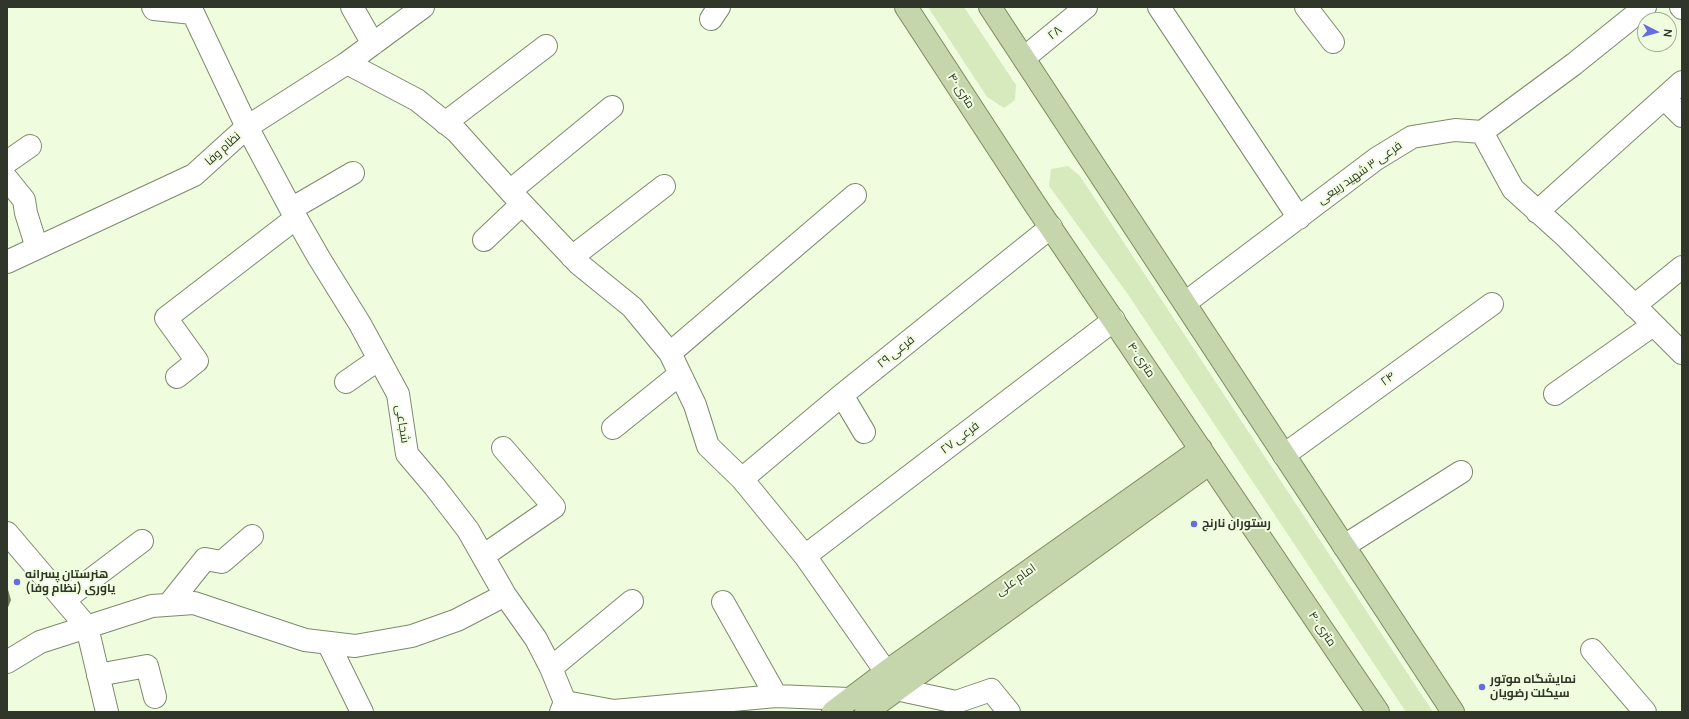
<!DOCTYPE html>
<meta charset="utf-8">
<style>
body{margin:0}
#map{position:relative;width:1689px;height:719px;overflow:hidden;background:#effdde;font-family:Manrope,sans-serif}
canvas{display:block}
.frame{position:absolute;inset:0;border:8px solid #31362a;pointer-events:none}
.north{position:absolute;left:1637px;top:12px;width:40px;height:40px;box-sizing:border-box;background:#effdde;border:1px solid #a3ad96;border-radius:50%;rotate:96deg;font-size:11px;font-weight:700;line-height:16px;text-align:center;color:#31362a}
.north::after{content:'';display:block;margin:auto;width:14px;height:18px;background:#676ce5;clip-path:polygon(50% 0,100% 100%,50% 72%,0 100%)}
</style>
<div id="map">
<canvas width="1689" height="719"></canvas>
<div class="frame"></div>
<div class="north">N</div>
</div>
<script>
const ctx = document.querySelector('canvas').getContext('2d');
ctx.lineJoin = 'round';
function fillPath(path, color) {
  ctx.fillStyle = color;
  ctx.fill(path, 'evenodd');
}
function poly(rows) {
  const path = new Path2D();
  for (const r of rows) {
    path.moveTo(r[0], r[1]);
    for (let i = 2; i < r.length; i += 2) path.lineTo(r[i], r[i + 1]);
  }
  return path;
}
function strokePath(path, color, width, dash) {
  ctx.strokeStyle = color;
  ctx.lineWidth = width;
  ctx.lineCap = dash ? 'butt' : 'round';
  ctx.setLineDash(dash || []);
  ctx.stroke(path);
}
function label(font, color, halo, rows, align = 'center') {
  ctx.font = font + ' Manrope,Cairo,sans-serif';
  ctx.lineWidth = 4;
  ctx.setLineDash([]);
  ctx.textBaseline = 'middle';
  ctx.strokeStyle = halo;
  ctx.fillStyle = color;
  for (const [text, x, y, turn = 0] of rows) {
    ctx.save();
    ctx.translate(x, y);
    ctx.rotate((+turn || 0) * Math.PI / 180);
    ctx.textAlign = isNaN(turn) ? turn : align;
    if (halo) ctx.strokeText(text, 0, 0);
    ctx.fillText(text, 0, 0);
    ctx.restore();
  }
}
fillPath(poly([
 [928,7,964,7,1016,85,1015,100,1004,108,987,97],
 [1068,166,1080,176,1433,712,1406,712,1127,293,1049,186,1051,169]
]), '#d6eabd');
fillPath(poly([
 [7,586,11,600,7,610]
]), '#748165');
const minor = poly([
 [153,7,154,9,193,13,247,127,291,209,319,258,360,324,398,394,407,454,435,487,468,530,505,595,536,639,551,668,565,702,561,712],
 [352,7,373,44],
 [1159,7,1299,218],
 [1306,7,1333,42],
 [1681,7,1682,8],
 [711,19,719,7],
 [1024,58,1086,7],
 [347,63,417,100,457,132,510,191,579,264,632,307,670,353,695,405,708,446,742,479,805,556,886,672],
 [1664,98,1682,116],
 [445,123,546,46],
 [1482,132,1574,64,1645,7],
 [7,162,30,146],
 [7,179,24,200,26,213,37,248],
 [510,191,612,107],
 [291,209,353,173],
 [1537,212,1682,82],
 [484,240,522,204],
 [572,257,664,186],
 [7,262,194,175,247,127,347,63,423,7],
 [1185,303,1376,159,1412,137,1455,130,1482,132,1513,189,1564,235,1682,353],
 [1634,306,1682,267],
 [670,353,855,195],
 [177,377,197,361,166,318,296,218],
 [346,382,379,359],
 [1555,394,1653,325],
 [842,395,864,432],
 [613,428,680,374],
 [1284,455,1492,304],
 [742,479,842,395,1051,227],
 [7,533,87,627,107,712],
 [1344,546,1461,472],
 [483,556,554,507,503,448],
 [805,556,1114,320],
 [64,600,142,541],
 [723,602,776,696],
 [169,604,205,559,222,562,252,536],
 [328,643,362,712],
 [1592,650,1645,712],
 [7,662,40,642,152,606,194,603,305,640,355,646,412,636,457,620,505,595],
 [551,668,632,601],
 [98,675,147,666,155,697],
 [896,689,956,702,991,690,1009,712],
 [565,702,614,711,776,696,849,699]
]);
const major = poly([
 [906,7,1034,203,1378,712],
 [990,7,1453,712],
 [833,712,886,672,1201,449],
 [866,712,1210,463]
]);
strokePath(minor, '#7d896d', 24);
strokePath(major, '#788c5c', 24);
strokePath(minor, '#fff', 22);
strokePath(major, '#c5d6ad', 22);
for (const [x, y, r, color] of [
 [1194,524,4,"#676ce5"],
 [17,582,4,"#676ce5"],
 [1482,687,4,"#676ce5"]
]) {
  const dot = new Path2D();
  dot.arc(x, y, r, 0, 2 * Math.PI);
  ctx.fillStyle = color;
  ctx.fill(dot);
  strokePath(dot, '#effdde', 1.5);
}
label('12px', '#31362a', '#effdde', [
 ["۲۸",1055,33,-39],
 ["۴۰ متری",961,91,57],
 ["نظام وفا",223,149,-42],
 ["فرعی ۳ شهید ربیعی",1360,173,-35],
 ["فرعی ۲۹",896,352,-39],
 ["۴۰ متری",1141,360,56],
 ["۲۴",1388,379,-36],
 ["شجاعی",402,424,81],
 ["فرعی ۲۷",960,438,-37],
 ["امام علی",1016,580,-35],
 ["۴۰ متری",1322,629,56]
]);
label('bold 12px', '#31362a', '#effdde', [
 ["رستوران نارنج",1202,524],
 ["هنرستان پسرانه",25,575],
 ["یاوری (نظام وفا)",25,589],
 ["نمایشگاه موتور",1490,680],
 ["سیکلت رضویان",1490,694]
], 'left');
</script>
